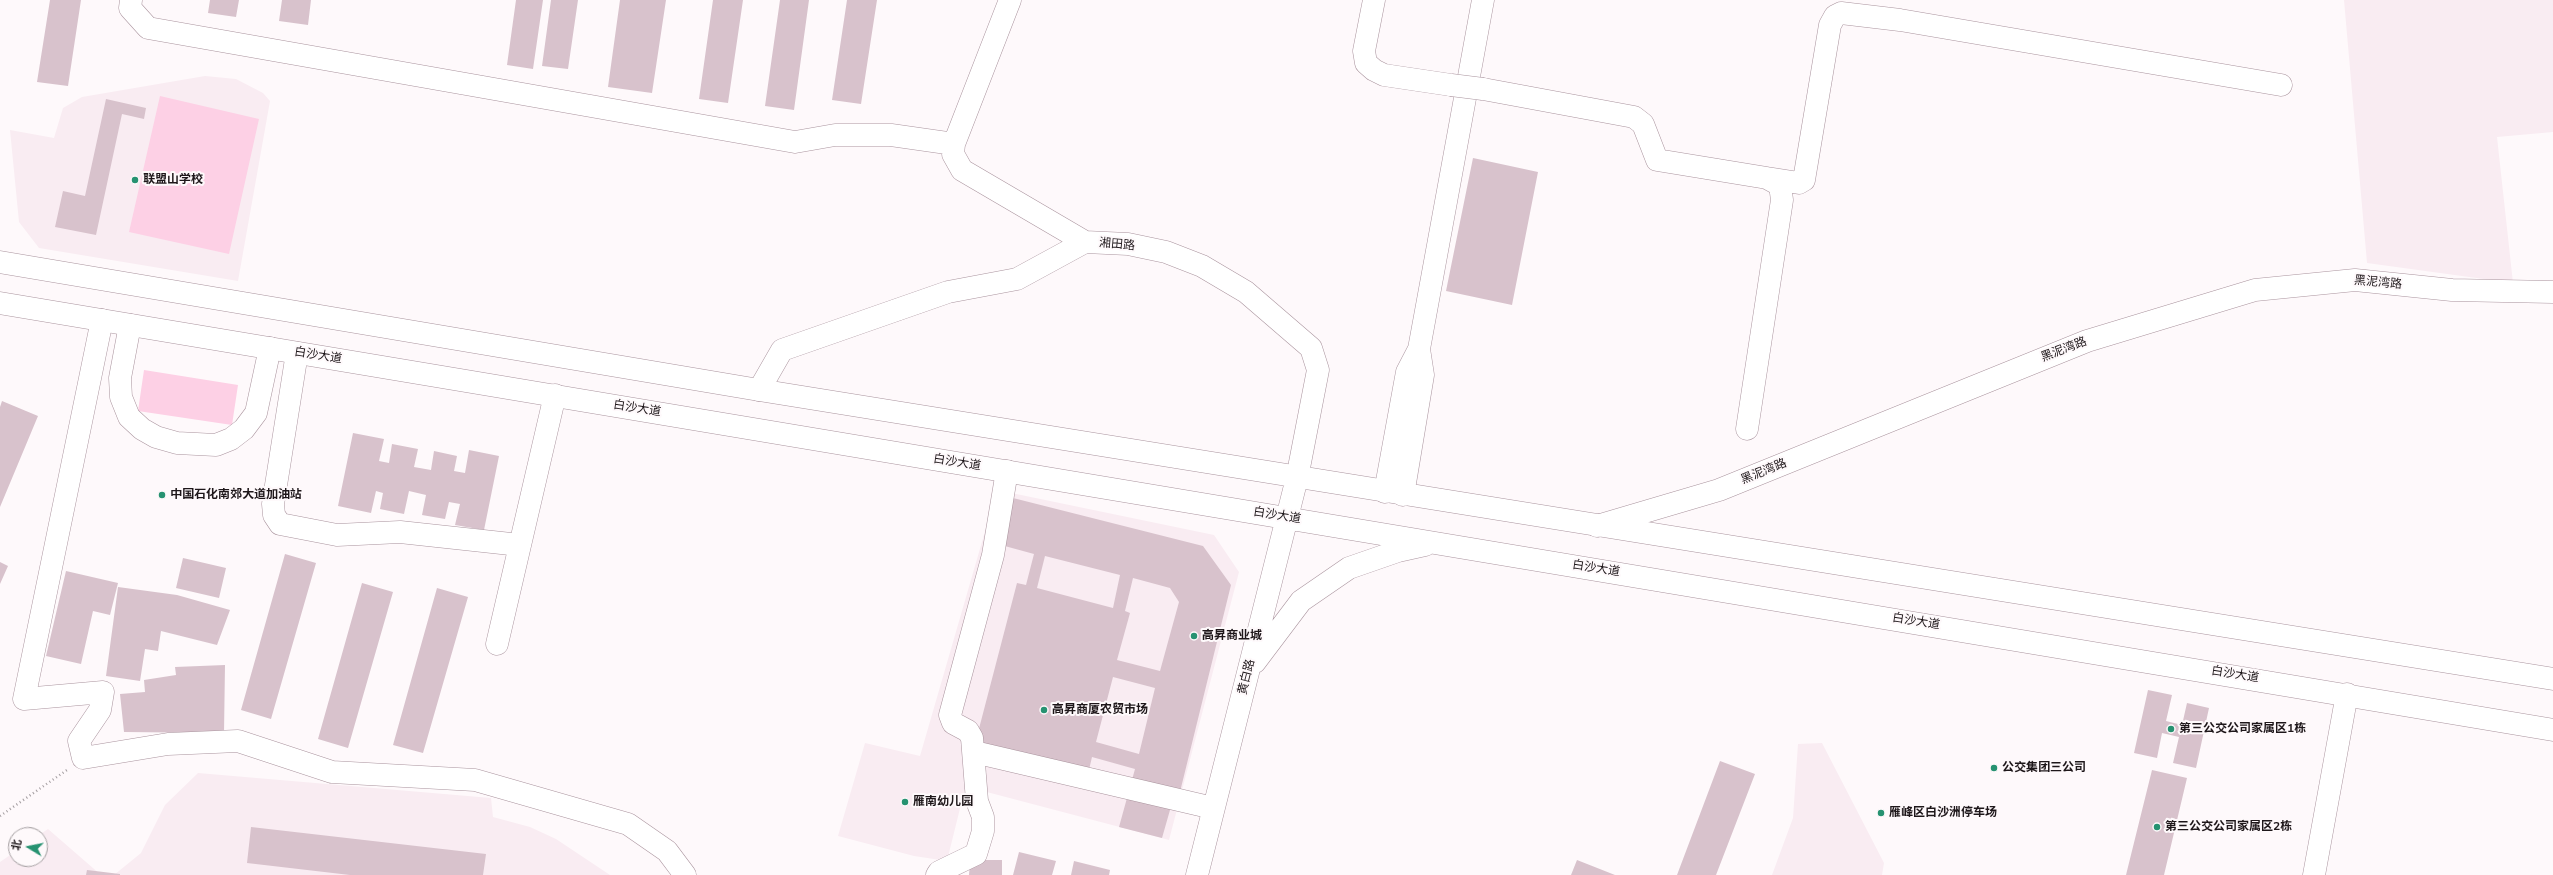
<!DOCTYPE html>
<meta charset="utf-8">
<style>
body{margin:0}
#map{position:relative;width:2553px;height:875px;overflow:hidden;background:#fef9fb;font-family:"Nunito Sans","Noto Sans SC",sans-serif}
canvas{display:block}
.north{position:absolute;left:8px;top:827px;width:40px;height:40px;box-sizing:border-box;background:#fef9fb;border:1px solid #a49fa1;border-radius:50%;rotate:280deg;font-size:11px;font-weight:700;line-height:16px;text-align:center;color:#1e171a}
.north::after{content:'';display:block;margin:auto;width:14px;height:18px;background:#269271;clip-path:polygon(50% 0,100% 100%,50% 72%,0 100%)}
</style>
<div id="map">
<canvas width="2553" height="875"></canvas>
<div class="north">北</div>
</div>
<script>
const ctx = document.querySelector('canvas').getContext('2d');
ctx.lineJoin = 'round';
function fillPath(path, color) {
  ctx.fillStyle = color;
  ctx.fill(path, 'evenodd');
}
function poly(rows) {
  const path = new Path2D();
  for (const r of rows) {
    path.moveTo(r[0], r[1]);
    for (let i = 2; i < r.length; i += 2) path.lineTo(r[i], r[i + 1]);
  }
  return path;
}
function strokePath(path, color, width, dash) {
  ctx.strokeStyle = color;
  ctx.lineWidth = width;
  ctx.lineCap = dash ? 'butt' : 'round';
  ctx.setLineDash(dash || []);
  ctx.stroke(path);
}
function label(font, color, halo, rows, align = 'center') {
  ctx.font = font + ' "Nunito Sans","Noto Sans SC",sans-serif';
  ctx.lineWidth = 4;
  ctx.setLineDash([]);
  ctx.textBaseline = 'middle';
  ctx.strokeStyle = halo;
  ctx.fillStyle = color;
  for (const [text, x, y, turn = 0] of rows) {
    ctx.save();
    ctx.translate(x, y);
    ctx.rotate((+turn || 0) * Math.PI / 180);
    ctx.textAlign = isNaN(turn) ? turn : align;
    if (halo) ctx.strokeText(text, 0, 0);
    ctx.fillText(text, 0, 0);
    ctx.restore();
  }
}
fillPath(poly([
 [2344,0,2553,0,2553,132,2497,137,2513,283,2367,263],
 [205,76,236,79,263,93,270,101,238,281,39,248,19,222,10,130,54,138,63,108,82,97],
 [997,490,1214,535,1239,572,1169,840,983,791,987,772,970,768,947,861,914,856,838,836,865,743,920,756],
 [1822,743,1884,863,1882,875,1772,875,1793,818,1798,744],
 [198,773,491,798,493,817,530,827,556,839,610,875,114,875,141,853,165,805],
 [48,829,101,875,0,875,0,862,16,851,16,859,40,859,39,835]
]), '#f9ecf2');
fillPath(poly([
 [160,96,259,119,229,254,129,232],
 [144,370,238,385,232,425,138,411]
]), '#fdd0e5');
fillPath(poly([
 [50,0,81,0,68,86,37,82],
 [210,0,239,0,236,17,208,13],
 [282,0,311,0,308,25,279,21],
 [516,0,543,0,533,69,507,65],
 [551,0,578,0,568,69,542,66],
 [620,0,666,0,652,93,608,87],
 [713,0,743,0,728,103,699,99],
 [780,0,809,0,794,110,765,106],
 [847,0,877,0,861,104,832,100],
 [106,99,146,108,144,119,122,114,96,235,55,227,63,191,85,196],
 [1473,158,1538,172,1512,305,1446,291],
 [2,401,38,416,0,507,0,407],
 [353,433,384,439,379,461,389,463,392,444,418,449,414,467,431,470,434,451,457,456,454,471,465,473,469,450,499,456,484,530,455,525,460,504,449,502,445,519,422,515,426,495,409,491,404,514,380,509,383,493,376,491,371,513,338,506],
 [1013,498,1203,546,1231,585,1178,800,1172,803,1162,838,1119,827,1135,769,1092,757,1088,774,975,744,1017,583,1026,585,1034,554,1001,545],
 [1045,556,1120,575,1113,608,1037,588],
 [1133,578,1170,588,1179,602,1160,671,1117,660,1130,613,1125,611],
 [1113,677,1155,688,1139,754,1096,742],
 [285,554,316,563,271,719,241,710],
 [183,558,226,568,219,598,176,588],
 [0,562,8,566,0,584],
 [66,571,118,583,110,615,93,611,81,664,46,656],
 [362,583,393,592,348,748,318,739],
 [118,587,177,595,230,610,217,645,161,631,158,651,145,649,140,681,106,676],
 [437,588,468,597,423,753,393,745],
 [225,665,224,733,124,732,120,694,145,692,144,680,176,675,175,667],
 [2148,690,2172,695,2166,721,2182,725,2187,703,2209,708,2196,768,2173,763,2179,737,2162,733,2157,758,2134,753],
 [1720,761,1755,774,1716,875,1677,875],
 [2152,770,2187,778,2164,875,2126,875],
 [251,827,486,854,483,875,350,875,247,863],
 [1019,852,1056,861,1052,875,1013,875],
 [970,860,1002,860,1002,875,969,875],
 [1577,860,1615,875,1571,875],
 [1074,861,1110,870,1109,875,1071,875],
 [87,870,120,874,120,875,86,875]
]), '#d8c2cc');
const minor = poly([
 [131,0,130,8,148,28,795,142,835,135,891,135,954,144],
 [1010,0,954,144,953,154,962,170,1085,242,1128,244,1166,252,1202,266,1246,292,1311,348,1318,370,1297,478],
 [1374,0,1364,51,1366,63,1374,70,1384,75,1451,85],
 [1483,89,1634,117,1643,124,1657,160,1767,178,1780,185,1782,200,1747,429],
 [1767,178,1799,183,1804,180,1830,25,1835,16,1841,13,1900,20,2281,85],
 [102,320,24,699,103,692,100,710,79,741,83,758,168,744,238,741,332,772,475,780,628,824,667,851,685,875],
 [130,325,120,378,121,397,129,417,142,429,156,437,177,443,216,445,231,439,244,429,256,413,270,348],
 [297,353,273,504,274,515,280,524,337,535,400,532,520,545],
 [759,390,782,350,948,292,1017,279,1085,242],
 [1385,492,1407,372,1419,349,1483,0],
 [1403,495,1423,375,1419,349],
 [1597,526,1719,490,2087,341,2255,290,2355,280,2452,290,2553,292],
 [497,644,555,395],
 [974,752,1213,808],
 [937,875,939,872,976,854,983,831,983,817,977,801,972,738,968,731,953,723,950,715,993,555,1007,471],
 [2314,875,2347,694]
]);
const major = poly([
 [0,262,759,390,2553,679],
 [0,303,2553,730],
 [1255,662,1301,601,1349,568,1398,551,1425,545],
 [1197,875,1297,478]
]);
strokePath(minor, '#aa949e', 23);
strokePath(major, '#aa949e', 23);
strokePath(poly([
 [0,816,67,770]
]), '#a39da0', 2.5, [1, 3]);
strokePath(minor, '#fff', 22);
strokePath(major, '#fff', 22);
const minorBridge = poly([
 [1451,85,1483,89]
]);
strokePath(minorBridge, '#aa949e', 23, []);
strokePath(minorBridge, '#fff', 22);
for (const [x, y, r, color] of [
 [135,180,4,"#269271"],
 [162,495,4,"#269271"],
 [1194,636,4,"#269271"],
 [1044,710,4,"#269271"],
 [2171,729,4,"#269271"],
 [1994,768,4,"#269271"],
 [905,802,4,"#269271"],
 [1881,813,4,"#269271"],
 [2157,827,4,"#269271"]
]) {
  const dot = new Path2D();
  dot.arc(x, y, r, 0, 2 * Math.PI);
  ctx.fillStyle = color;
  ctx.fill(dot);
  strokePath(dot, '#fef9fb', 1.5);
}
label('bold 12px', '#1e171a', '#fef9fb', [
 ["联盟山学校",143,180],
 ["中国石化南郊大道加油站",170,495],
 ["高昇商业城",1202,636],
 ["高昇商厦农贸市场",1052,710],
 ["第三公交公司家属区1栋",2179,729],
 ["公交集团三公司",2002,768],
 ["雁南幼儿园",913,802],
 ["雁峰区白沙洲停车场",1889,813],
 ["第三公交公司家属区2栋",2165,827]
], 'left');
label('12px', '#1e171a', '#fef9fb', [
 ["湘田路",1117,245,5],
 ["黑泥湾路",2378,283,5],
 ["黑泥湾路",2064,350,-21],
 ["白沙大道",318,356,9],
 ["白沙大道",637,409,9],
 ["白沙大道",957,463,9],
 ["黑泥湾路",1764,472,-22],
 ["白沙大道",1277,516,9],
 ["白沙大道",1596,569,9],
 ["白沙大道",1916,622,9],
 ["白沙大道",2235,675,9],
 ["黄白路",1247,677,-76]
]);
</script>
